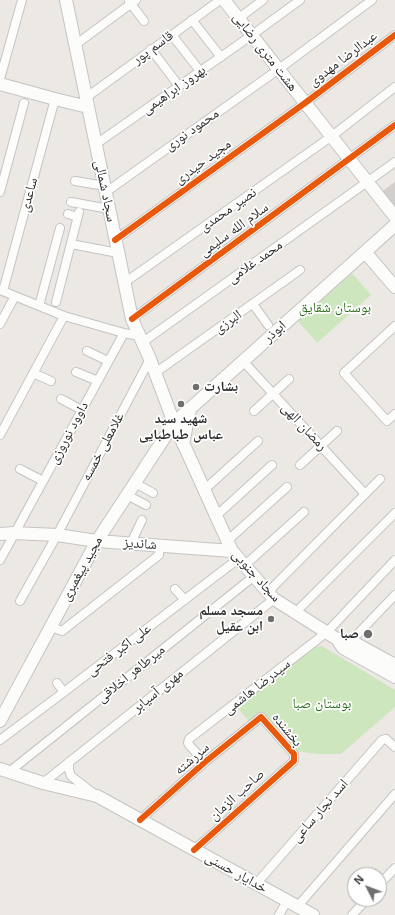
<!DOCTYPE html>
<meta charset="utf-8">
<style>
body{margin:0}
#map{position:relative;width:395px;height:915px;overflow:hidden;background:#ece8e4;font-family:Helvetica,sans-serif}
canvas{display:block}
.north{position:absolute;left:347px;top:867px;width:40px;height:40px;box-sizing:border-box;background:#fff;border:1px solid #ababab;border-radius:50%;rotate:312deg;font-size:11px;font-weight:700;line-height:16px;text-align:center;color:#2e2e2e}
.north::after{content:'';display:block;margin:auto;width:14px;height:18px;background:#706f6e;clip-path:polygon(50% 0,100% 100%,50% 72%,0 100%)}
</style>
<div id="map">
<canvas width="395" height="915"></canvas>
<div class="north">N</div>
</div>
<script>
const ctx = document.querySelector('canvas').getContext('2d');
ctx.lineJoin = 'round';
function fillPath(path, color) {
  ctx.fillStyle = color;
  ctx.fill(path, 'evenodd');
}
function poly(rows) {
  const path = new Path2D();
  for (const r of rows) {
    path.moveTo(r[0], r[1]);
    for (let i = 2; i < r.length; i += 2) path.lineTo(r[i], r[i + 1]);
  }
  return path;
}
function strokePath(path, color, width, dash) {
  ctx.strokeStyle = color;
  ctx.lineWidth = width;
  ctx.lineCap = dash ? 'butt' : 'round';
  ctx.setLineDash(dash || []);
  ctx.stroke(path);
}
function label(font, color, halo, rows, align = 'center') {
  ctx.font = font + ' Helvetica,"Noto Naskh Arabic",sans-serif';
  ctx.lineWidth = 3.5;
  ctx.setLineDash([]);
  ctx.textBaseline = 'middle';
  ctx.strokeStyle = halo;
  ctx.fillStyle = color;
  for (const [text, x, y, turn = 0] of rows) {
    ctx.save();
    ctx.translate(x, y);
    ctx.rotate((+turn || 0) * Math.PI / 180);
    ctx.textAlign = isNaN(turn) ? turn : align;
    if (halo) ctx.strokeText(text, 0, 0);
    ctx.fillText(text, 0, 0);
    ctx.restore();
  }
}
fillPath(poly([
 [352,273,371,295,317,343,298,321],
 [322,646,395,690,395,707,341,754,318,754,296,751,264,718,253,726,236,706,314,647]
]), '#cee6be');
fillPath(poly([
 [395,182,395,207,393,208,381,192]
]), '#d1cecb');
const street = poly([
 [129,1,144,21],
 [239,18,263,0],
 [192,20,221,57],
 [172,35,200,71],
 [75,45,136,0],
 [151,49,179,86],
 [0,79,22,0],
 [87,97,220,0],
 [96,144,252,35,300,0],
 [75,181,105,186],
 [0,192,24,103],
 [106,192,279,69,372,0],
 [71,202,109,209],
 [68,214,78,217],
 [115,240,305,103,395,35],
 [71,244,118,253],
 [124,283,332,136,395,87],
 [0,290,64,316,124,333,140,336],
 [3,291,55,99],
 [56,302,79,212],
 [253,304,268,325],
 [39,306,60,228],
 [132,319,395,125],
 [0,324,15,296],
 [395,326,344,373,387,421,395,414],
 [143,342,395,162],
 [87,351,108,361],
 [243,361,365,494],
 [76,372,98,381],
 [33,373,51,381],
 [155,373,300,270],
 [61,399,82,410],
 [254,411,289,379],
 [0,435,64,316],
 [300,465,337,431],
 [20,469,43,481],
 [135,483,153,493],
 [204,490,258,441],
 [127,495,146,505],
 [216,516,272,465],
 [227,541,287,487],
 [131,543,142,520],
 [0,560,124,333],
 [244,566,304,512],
 [175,589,185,600],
 [267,593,380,479],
 [20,601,57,535,150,359],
 [295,613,395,513],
 [51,627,62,631,159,555,160,546],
 [351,641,395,595],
 [57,683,64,692],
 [0,740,64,692,238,559],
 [69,762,69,770,71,776,93,793],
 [205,762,190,746,188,743,189,739,327,632,395,560],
 [9,772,253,577],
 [43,783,274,599],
 [140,820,205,762,261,717,294,754,294,761,194,850],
 [256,884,382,740,386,739,395,747],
 [379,885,395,868],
 [297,907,395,794],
 [279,915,287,901],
 [352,915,367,899]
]);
const secondary = poly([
 [66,0,132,319,150,359,174,423,232,551,274,599,337,639,343,648,395,677],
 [224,0,395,217],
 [0,84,55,99,88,107],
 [365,252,395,287],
 [183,444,190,409],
 [0,534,14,533,57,535,97,541,232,551],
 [337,639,351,641,395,665],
 [0,721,97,541,174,423,395,225],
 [0,769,43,783,97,796,313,915]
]);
strokePath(street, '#c5c4c5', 10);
strokePath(secondary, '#c5c4c5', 14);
strokePath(street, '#fcfcfb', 8);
strokePath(secondary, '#fcfcfb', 12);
strokePath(poly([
 [115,240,305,103,395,35],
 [132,319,395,125],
 [140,820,205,762,261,717,294,754,294,761,194,850]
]), '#e8590c', 6);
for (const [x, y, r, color] of [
 [196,387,4,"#706f6e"],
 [181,404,4,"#706f6e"],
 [271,619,4,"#706f6e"],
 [368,634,5,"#706f6e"]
]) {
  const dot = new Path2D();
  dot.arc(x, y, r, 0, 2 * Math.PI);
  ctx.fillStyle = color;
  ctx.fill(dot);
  strokePath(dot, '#fff', 1.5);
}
label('14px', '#2e2e2e', '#fff', [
 ["قاسم پور",153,48,-36],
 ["هشت متری رضایی",265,52,52],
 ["عبدالرضا مهدوی",343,59,-37],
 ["بهروز ابراهیمی",174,90,-35],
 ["محمود نوری",192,130,-35],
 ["مجید حیدری",203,162,-36],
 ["سجاد شمالی",105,191,78],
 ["ساعدی",29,195,-75],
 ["نصیر محمدی",228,210,-35],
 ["سلام الله سلیمی",234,230,-36],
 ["محمد غلامی",255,262,-35],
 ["البرزی",228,322,-35],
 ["ابوذر",275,332,-42],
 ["رمضان الهی",304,427,47],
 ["داوود نوروزی",69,433,-62],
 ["غلامعلی خمسه",103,447,-62],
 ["شاندیز",140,544,4],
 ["مجید پیغمبری",82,569,-61],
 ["سجاد جنوبی",256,576,48],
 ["علی اکبر فتحی",119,650,-37],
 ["میرطاهر اخلاقی",131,674,-39],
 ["سیدرضا هاشمی",257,687,-38],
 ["مهری آسیابر",158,691,-39],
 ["بخشنده",287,730,51],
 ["سررشته",192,759,-41],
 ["صاحب الزمان",237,795,-42],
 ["اسد نجار ساعی",320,811,-49],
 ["خدایار حسنی",236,873,29]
]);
label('14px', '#2c6e1b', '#fff', [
 ["بوستان شقایق",335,308],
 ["بوستان صبا",322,704]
]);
label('bold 14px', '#2e2e2e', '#fff', [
 ["بشارت",204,387,"left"],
 ["شهید سید",181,419,"center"],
 ["عباس طباطبایی",181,435,"center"],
 ["مسجد مسلم",263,611],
 ["ابن عقیل",263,627],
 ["صبا",359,634]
], 'right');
</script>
